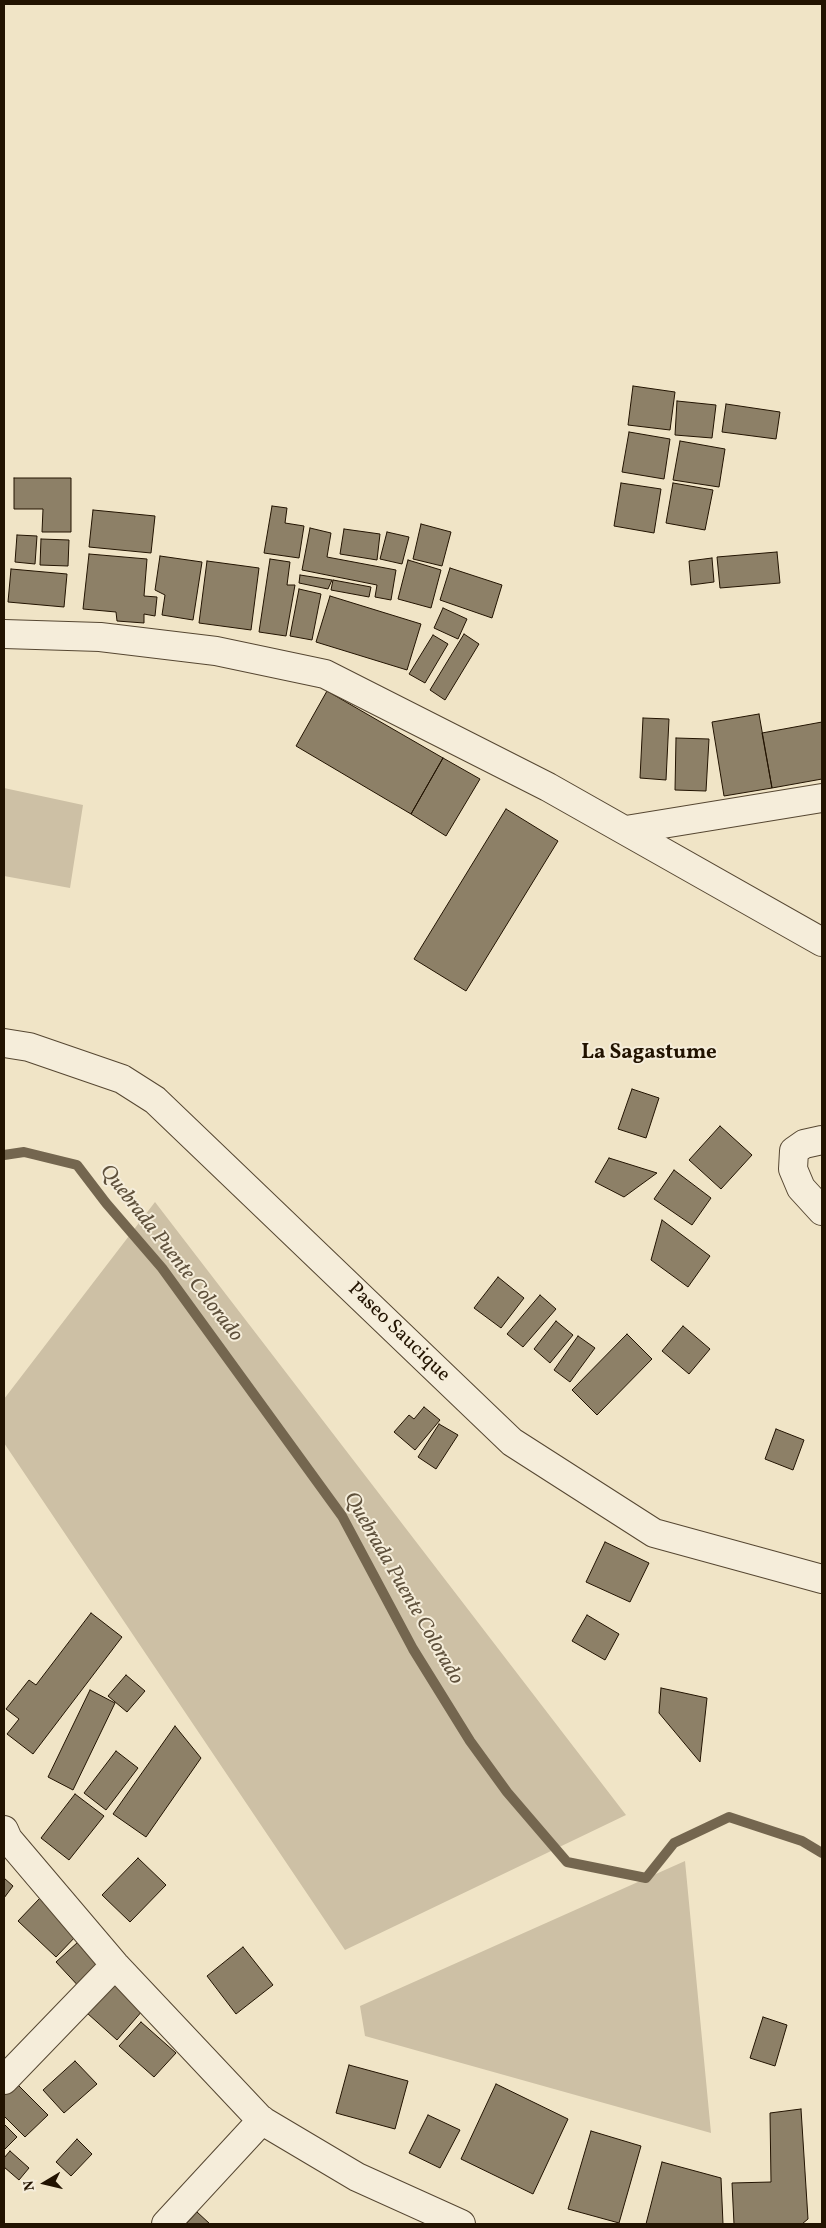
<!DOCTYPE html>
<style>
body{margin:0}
#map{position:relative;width:826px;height:2228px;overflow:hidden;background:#f0e4c6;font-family:Vollkorn,serif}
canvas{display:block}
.frame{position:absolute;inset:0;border:5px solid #221301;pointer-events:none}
.north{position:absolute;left:20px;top:2158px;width:50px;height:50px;-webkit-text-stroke:4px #f5edda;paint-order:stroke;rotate:261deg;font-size:14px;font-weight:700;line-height:20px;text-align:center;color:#221301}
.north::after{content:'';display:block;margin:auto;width:18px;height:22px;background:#221301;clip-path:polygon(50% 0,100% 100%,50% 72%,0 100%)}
</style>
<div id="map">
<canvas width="826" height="2228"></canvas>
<div class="frame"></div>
<div class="north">N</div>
</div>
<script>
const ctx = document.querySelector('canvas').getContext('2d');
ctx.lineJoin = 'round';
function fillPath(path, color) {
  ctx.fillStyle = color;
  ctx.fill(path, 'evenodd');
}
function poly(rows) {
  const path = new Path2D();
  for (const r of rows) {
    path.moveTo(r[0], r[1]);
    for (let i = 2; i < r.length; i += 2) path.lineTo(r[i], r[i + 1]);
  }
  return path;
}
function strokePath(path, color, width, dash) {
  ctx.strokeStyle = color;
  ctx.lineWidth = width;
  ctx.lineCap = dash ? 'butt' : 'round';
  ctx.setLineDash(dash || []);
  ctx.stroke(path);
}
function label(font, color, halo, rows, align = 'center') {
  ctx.font = font + ' Vollkorn,serif';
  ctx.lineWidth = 4;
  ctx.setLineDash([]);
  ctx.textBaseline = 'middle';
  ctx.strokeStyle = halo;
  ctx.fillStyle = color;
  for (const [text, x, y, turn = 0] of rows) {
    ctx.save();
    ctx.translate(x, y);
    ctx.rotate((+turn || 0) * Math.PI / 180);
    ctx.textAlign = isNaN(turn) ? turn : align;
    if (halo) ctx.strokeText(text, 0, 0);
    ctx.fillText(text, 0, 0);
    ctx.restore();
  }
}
fillPath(poly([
 [4,788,83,805,70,888,4,876],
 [155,1202,626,1815,345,1950,4,1443,4,1399],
 [685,1861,711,2133,365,2036,360,2006]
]), '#cdc0a5');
strokePath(poly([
 [4,1155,24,1152,77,1165,106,1203,162,1268,342,1516,413,1649,470,1741,507,1792,567,1862,646,1878,674,1843,729,1817,802,1841,822,1853]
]), '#74664f', 10);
const building = poly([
 [633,386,675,392,670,430,628,425,633,386],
 [677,401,716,405,712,438,675,435,677,401],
 [726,404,780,412,776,439,722,432,726,404],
 [629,432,670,439,664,479,622,472,629,432],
 [680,441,725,449,719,487,673,480,680,441],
 [14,478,71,478,71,532,42,532,43,509,14,509,14,478],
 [621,483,661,489,654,533,614,526,621,483],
 [673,483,713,490,705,530,666,523,673,483],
 [272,506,287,508,285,523,304,526,299,558,264,553,272,506],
 [93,510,155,516,151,553,89,547,93,510],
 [421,524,451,532,442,566,413,559,421,524],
 [310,528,331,533,327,557,396,570,391,600,375,597,377,585,302,570,310,528],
 [344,529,380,534,377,560,340,554,344,529],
 [387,532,409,537,402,564,380,559,387,532],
 [17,535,37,536,35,564,15,562,17,535],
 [41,539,69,540,68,566,40,565,41,539],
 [777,552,780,583,720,588,717,557,777,552],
 [89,554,147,559,144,596,157,597,155,616,144,614,144,623,117,621,116,612,83,609,89,554],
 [160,556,202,562,193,620,162,615,165,595,155,590,160,556],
 [712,558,714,582,691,585,689,561,712,558],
 [270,559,290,562,287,585,295,585,286,636,259,632,270,559],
 [408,560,441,570,431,608,398,599,408,560],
 [207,561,259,568,251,630,199,623,207,561],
 [450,568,502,585,492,618,440,600,450,568],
 [11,569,67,574,64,607,8,602,11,569],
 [300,575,332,580,328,589,299,583,300,575],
 [333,580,371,587,369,597,331,590,333,580],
 [299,589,321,594,312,640,290,636,299,589],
 [330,596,421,624,407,670,316,642,330,596],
 [443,608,467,619,458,639,434,628,443,608],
 [464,634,479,644,445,700,430,690,464,634],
 [433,635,448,644,425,683,409,674,433,635],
 [327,691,443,758,411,814,296,746,327,691],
 [759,714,772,788,724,796,712,722,759,714],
 [643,718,669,719,666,780,640,778,643,718],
 [822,722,822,779,772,788,762,733,822,722],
 [676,738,709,739,706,791,675,790,676,738],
 [443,758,480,779,446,836,411,814,443,758],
 [506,809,558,841,466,991,414,959,506,809],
 [632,1089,659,1098,646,1138,618,1129,632,1089],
 [720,1126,752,1155,721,1189,689,1160,720,1126],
 [609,1158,657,1173,624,1197,595,1182,609,1158],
 [674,1170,711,1198,692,1225,654,1199,674,1170],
 [662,1220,710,1256,688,1287,651,1260,662,1220],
 [498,1277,524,1298,501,1328,474,1308,498,1277],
 [540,1295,556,1309,523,1347,507,1334,540,1295],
 [556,1321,573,1335,550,1363,534,1349,556,1321],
 [683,1326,710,1349,689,1374,662,1351,683,1326],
 [627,1334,652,1359,597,1415,572,1390,627,1334],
 [578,1336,595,1348,570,1382,554,1370,578,1336],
 [424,1407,440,1420,415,1450,394,1432,409,1415,414,1419,424,1407],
 [439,1424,458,1435,436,1469,418,1457,439,1424],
 [776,1429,804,1440,793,1470,765,1459,776,1429],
 [605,1542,649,1563,630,1602,586,1582,605,1542],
 [91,1613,122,1637,33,1754,7,1734,19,1719,6,1709,29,1680,36,1685,91,1613],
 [587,1615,619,1634,605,1660,572,1641,587,1615],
 [126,1675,145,1691,127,1712,108,1696,126,1675],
 [661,1688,707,1698,700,1762,659,1713,661,1688],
 [90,1690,115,1703,73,1790,48,1777,90,1690],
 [175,1726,201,1758,146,1837,113,1814,175,1726],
 [116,1751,138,1768,106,1810,84,1793,116,1751],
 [75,1794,104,1816,69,1860,41,1838,75,1794],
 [138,1858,166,1885,130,1922,102,1895,138,1858],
 [4,1878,13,1886,4,1898,4,1878],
 [40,1898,78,1934,56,1957,18,1921,40,1898],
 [78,1942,105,1971,83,1991,56,1962,78,1942],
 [243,1947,273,1985,236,2014,207,1976,243,1947],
 [113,1984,143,2010,117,2040,87,2013,113,1984],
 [763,2017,787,2025,775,2066,750,2058,763,2017],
 [141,2022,176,2053,154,2077,119,2046,141,2022],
 [75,2061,97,2084,64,2113,43,2090,75,2061],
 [349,2065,408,2081,395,2129,336,2113,349,2065],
 [16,2083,48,2115,25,2137,4,2116,4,2095,16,2083],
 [496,2084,568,2119,533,2194,461,2159,496,2084],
 [801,2109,808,2219,802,2224,734,2224,732,2183,771,2182,770,2113,801,2109],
 [428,2115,460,2130,440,2168,409,2153,428,2115],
 [4,2124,17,2137,4,2150,4,2124],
 [591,2131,641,2146,619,2223,568,2209,591,2131],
 [77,2139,92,2154,71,2176,56,2162,77,2139],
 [10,2151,29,2168,19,2180,4,2167,4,2158,10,2151],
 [662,2162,721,2178,723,2224,646,2224,662,2162],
 [197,2212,210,2224,186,2224,197,2212]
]);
fillPath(building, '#8d8067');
strokePath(building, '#221301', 1);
const minor = poly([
 [4,634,100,637,216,651,325,674,548,787,822,942],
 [626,830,822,798],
 [822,1140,804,1144,794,1151,793,1169,801,1188,822,1211],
 [4,1830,8,1839,115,1965,261,2120,357,2177,461,2224],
 [4,2080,115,1965],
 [166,2224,262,2120]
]);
const tertiary = poly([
 [4,1043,29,1047,122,1079,155,1100,512,1442,654,1533,822,1579]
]);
strokePath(minor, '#564732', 30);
strokePath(tertiary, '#564732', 30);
strokePath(minor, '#f5edda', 28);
strokePath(tertiary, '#f5edda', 28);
label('20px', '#221301', '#f5edda', [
 ["Paseo Saucique",398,1333,44]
]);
label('bold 21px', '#221301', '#f5edda', [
 ["La Sagastume",649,1054]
]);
label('italic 21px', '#5f513c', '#f5edda', [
 ["Quebrada Puente Colorado",170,1254,52],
 ["Quebrada Puente Colorado",402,1589,60]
]);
</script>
